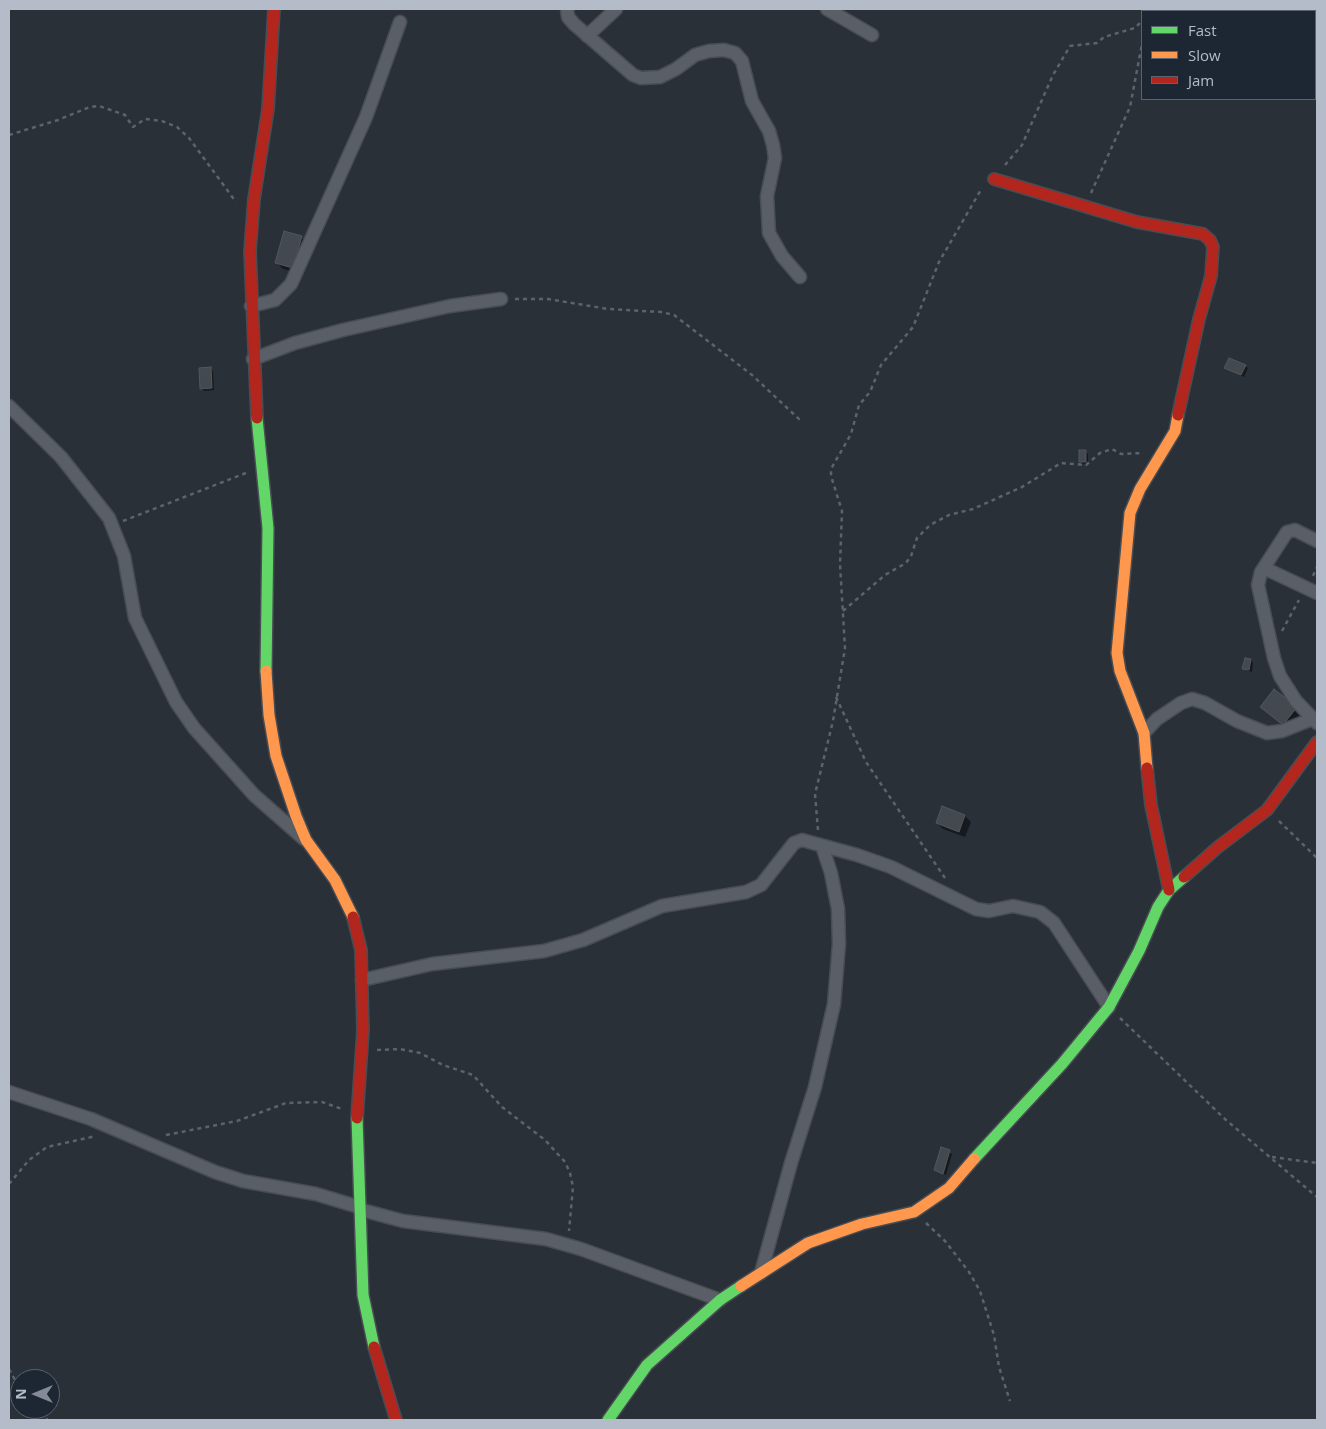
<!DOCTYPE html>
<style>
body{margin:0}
#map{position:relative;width:1326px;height:1429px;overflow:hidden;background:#2a3038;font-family:"Open Sans",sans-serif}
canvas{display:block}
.frame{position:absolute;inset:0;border:10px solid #b4bcc9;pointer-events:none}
.legend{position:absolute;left:1141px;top:10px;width:175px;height:90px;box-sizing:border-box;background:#1d2633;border:1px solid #59626f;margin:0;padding:6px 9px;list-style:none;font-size:15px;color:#b4bcc9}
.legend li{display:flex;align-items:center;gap:10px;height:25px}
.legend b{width:25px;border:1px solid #59626f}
.north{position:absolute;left:10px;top:1369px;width:50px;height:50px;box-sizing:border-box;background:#1d2633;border:1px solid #59626f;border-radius:50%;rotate:270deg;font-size:14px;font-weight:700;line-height:20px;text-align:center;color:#b4bcc9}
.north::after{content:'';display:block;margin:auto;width:18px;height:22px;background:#848b96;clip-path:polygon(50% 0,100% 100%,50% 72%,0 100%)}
</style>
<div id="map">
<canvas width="1326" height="1429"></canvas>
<div class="frame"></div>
<ul class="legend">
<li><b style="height:6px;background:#63d668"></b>Fast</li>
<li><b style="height:6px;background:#ff974d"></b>Slow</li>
<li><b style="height:6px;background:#b3261e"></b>Jam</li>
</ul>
<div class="north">N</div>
</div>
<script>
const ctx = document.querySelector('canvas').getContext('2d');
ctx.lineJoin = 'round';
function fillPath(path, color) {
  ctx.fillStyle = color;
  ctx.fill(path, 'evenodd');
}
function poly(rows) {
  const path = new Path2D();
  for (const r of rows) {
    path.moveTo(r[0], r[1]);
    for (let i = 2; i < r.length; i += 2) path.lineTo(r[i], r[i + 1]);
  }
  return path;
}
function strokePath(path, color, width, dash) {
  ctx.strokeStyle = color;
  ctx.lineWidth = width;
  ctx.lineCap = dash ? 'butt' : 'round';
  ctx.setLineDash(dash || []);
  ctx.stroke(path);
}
fillPath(poly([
 [301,237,307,243,299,273,283,269,277,263],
 [1245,366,1248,368,1244,377,1226,368],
 [211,369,213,371,214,390,204,391,201,388],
 [1086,452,1088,454,1088,464,1083,464,1080,462],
 [1251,660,1253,663,1252,672,1244,669],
 [1275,691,1302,714,1289,730,1262,707],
 [943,808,965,816,971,822,965,837,943,829,937,823],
 [942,1149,952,1154,946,1175,935,1170]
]), '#0007');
const building = poly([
 [284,231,302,236,293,268,275,263,284,231],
 [1229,358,1246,365,1241,375,1224,368,1229,358],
 [211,367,212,388,200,389,199,368,211,367],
 [1079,450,1086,450,1086,462,1079,462,1079,450],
 [1245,658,1251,659,1249,670,1242,669,1245,658],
 [1274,689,1297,707,1283,725,1260,707,1274,689],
 [942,806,965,815,959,832,936,823,942,806],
 [941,1147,950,1150,943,1174,934,1170,941,1147]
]);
fillPath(building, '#444950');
strokePath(building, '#52575f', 1);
const street = poly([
 [567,9,568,17,574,24,633,75,641,78,660,77,676,69,695,55,709,51,724,50,735,53,742,61,752,101,769,131,773,145,775,158,767,196,769,233,782,256,800,277],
 [827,9,872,35],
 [587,36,616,9],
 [251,306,275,300,291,284,366,117,400,22],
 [253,359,295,343,343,330,450,306,501,299],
 [9,406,61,457,109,518,124,556,135,618,176,702,194,728,254,795,304,839],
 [1317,541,1295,530,1287,532,1261,572,1258,585,1274,658,1280,676,1296,701,1317,723],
 [1264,568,1317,593],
 [1144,733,1157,719,1181,703,1192,699,1205,703,1237,721,1267,733,1282,731,1312,719],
 [362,980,432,964,544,951,583,940,662,906,746,892,761,885,794,843,802,840,857,855,891,867,976,909,989,911,1013,906,1040,912,1054,923,1109,1007],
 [9,1092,91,1119,215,1172,243,1181,316,1194,359,1207,362,1210,403,1221,546,1239,581,1249,720,1300],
 [761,1273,791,1163,815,1087,834,1004,839,944,838,909,831,873,822,846]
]);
const fast = poly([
 [257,418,268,528,266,671],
 [357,1118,363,1295,374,1347],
 [974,1159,1062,1064,1109,1007,1139,951,1158,907,1169,890,1184,877],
 [608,1420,647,1365,720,1300,741,1286]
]);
const slow = poly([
 [266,671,269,715,276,756,296,816,306,840,335,880,353,917],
 [1147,768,1144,733,1120,671,1117,653,1130,513,1140,489,1175,431,1178,415],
 [741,1286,808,1243,862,1224,914,1212,949,1188,974,1159]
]);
const jam = poly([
 [994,179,1137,222,1203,234,1210,240,1213,247,1211,276,1199,319,1178,415],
 [257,418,250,251,254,199,268,109,274,9],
 [1147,768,1151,805,1169,890],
 [1184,877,1218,847,1267,810,1317,742],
 [353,917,361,950,363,1030,357,1118],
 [374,1347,396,1420]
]);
strokePath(street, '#484c53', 15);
strokePath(fast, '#484c53', 14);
strokePath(slow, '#484c53', 14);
strokePath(jam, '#484c53', 14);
strokePath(poly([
 [1145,9,1145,11],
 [9,135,58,120,90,107,99,106,125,115,133,127,145,119,162,121,177,127,189,138,236,202],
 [1005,165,1022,145,1053,75,1070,46,1097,43,1104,37,1135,28,1142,21],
 [1091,193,1130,107,1142,44],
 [515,299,548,299,608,309,661,312,674,315,752,375,800,420],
 [123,521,246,473],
 [1313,576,1317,567],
 [843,611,885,575,906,563,911,556,917,538,930,525,949,515,973,509,1022,487,1061,463,1086,465,1100,453,1112,449,1121,454,1143,453],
 [1282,631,1299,600],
 [836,697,866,762,945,878],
 [1279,821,1317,858],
 [818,830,815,794,833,721,845,648,840,564,842,511,831,476,831,469,851,434,859,405,870,392,881,365,913,327,939,262,982,188],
 [1120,1018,1226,1120,1317,1197],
 [377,1050,400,1049,420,1053,443,1065,473,1075,502,1107,545,1140,565,1162,570,1173,573,1187,569,1231],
 [166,1135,237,1121,286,1103,322,1102,342,1109],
 [1272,1157,1317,1163],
 [9,1184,29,1160,47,1147,96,1136],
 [926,1223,945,1241,969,1272,980,1291,994,1335,999,1367,1010,1401],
 [9,1369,20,1389],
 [33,1409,48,1420]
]), '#5d636a', 2.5, [4, 4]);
strokePath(street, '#5a5e66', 12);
strokePath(fast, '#63d668', 11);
strokePath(slow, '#ff974d', 11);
strokePath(jam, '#b3261e', 11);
</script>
